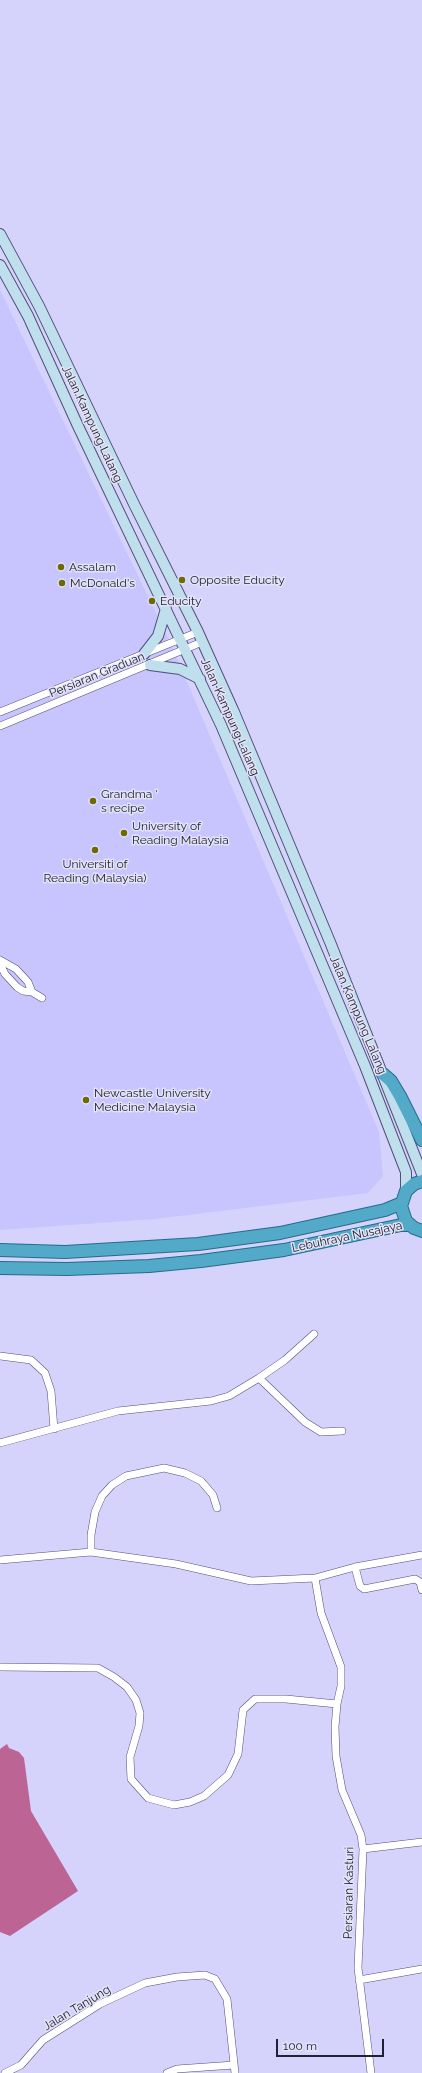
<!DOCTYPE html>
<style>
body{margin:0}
#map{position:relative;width:422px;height:2073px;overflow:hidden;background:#d5d3fc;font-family:Raleway,sans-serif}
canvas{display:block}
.scale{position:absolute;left:276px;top:2039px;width:108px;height:18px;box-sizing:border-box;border:2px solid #222033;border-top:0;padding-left:5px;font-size:12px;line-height:14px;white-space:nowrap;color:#222033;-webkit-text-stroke:3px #e3e3f7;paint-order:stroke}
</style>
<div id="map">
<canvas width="422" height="2073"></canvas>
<div class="scale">100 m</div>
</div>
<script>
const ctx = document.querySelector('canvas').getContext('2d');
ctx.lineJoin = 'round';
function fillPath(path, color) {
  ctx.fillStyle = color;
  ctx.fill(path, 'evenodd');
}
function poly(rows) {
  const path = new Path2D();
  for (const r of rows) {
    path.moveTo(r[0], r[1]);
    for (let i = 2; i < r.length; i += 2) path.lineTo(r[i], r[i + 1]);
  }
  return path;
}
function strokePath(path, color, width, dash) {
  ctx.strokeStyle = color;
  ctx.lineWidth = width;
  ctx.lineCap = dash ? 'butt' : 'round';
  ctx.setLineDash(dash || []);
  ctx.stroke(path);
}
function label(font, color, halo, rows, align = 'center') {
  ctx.font = font + ' Raleway,sans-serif';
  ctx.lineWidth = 3;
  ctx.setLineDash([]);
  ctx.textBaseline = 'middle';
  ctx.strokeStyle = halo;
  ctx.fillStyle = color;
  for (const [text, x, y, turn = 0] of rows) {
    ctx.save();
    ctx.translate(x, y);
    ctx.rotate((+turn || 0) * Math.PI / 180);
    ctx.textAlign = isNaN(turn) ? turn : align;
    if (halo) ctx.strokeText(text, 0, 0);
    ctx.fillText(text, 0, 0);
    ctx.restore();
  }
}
fillPath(poly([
 [0,290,170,642,379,1132,383,1176,368,1193,155,1219,0,1230]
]), '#c8c4fe');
fillPath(poly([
 [7,1744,9,1748,19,1752,24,1758,31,1811,78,1891,10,1936,0,1932,0,1749]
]), '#bc6494');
const minor = poly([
 [0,712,198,632],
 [0,726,202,642],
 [0,960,16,969,28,982,32,992,42,998],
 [0,964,5,974,17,987,23,991,32,992],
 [0,1356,31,1360,45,1373,51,1391,54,1429],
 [259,1378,285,1360,314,1334],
 [0,1443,118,1411,211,1401,229,1396,259,1378,305,1422,321,1432,342,1431],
 [91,1552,91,1535,95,1512,102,1496,112,1485,126,1476,164,1468,185,1473,201,1481,213,1495,217,1508],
 [0,1560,91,1552,176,1564,251,1581,315,1578,355,1567,422,1555],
 [355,1567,360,1586,364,1589,415,1579,420,1582,422,1590],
 [315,1578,321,1613,341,1667,341,1686,337,1704,335,1727,336,1756,342,1790,361,1835,363,1849,358,1968,371,2073],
 [0,1667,98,1668,114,1677,127,1687,136,1700,140,1713,139,1726,130,1757,131,1779,148,1798,174,1805,190,1802,204,1796,228,1775,238,1754,243,1710,255,1699,286,1699,337,1704],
 [363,1849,422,1842],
 [359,1980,422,1969],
 [5,2073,21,2065,43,2040,100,2004,145,1983,177,1977,205,1975,215,1979,227,1999,235,2073],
 [167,2073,177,2069,234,2065]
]);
const secondary = poly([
 [0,234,39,306,134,504,198,632,234,712,330,942,422,1174],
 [0,265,28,316,78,426,221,725,365,1066,406,1172,406,1191],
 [144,654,158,636,166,609],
 [150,665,180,669,200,679]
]);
const trunk = poly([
 [383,1074,391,1081,400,1096,422,1140],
 [422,1181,414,1184,406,1191,401,1206,406,1221,414,1228,422,1231],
 [0,1250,65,1252,198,1244,280,1233,385,1210,402,1203],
 [0,1268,67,1269,149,1266,201,1261,284,1250,401,1225,409,1225]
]);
strokePath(minor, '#524e79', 8);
strokePath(secondary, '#524e79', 12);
strokePath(trunk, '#256b8b', 14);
strokePath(minor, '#fff', 7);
strokePath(secondary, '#bedfeb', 10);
strokePath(trunk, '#52aac8', 12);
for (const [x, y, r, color] of [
 [61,567,4,"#6d6904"],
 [182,580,4,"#6d6904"],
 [62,583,4,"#6d6904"],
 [152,601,4,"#6d6904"],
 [93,801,4,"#6d6904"],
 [124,833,4,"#6d6904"],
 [95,850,4,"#6d6904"],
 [86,1100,4,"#6d6904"]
]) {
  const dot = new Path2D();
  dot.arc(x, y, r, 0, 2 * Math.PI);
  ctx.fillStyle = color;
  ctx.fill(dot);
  strokePath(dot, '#e3e3f7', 1.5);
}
label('12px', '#222033', '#e3e3f7', [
 ["Jalan Kampung Lalang",92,424,65],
 ["Persiaran Graduan",97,675,-22],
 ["Jalan Kampung Lalang",230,717,66],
 ["Jalan Kampung Lalang",358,1015,67],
 ["Lebuhraya Nusajaya",347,1237,-12],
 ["Persiaran Kasturi",349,1893,-89],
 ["Jalan Tanjung",77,2008,-31]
]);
label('12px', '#222033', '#e3e3f7', [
 ["Assalam",69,567],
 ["Opposite Educity",190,580],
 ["McDonald's",70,583],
 ["Educity",160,601],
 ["Grandma '",101,794],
 ["s recipe",101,808],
 ["University of",132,826],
 ["Reading Malaysia",132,840],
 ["Universiti of",95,864,"center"],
 ["Reading (Malaysia)",95,878,"center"],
 ["Newcastle University",94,1093],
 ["Medicine Malaysia",94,1107]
], 'left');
</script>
